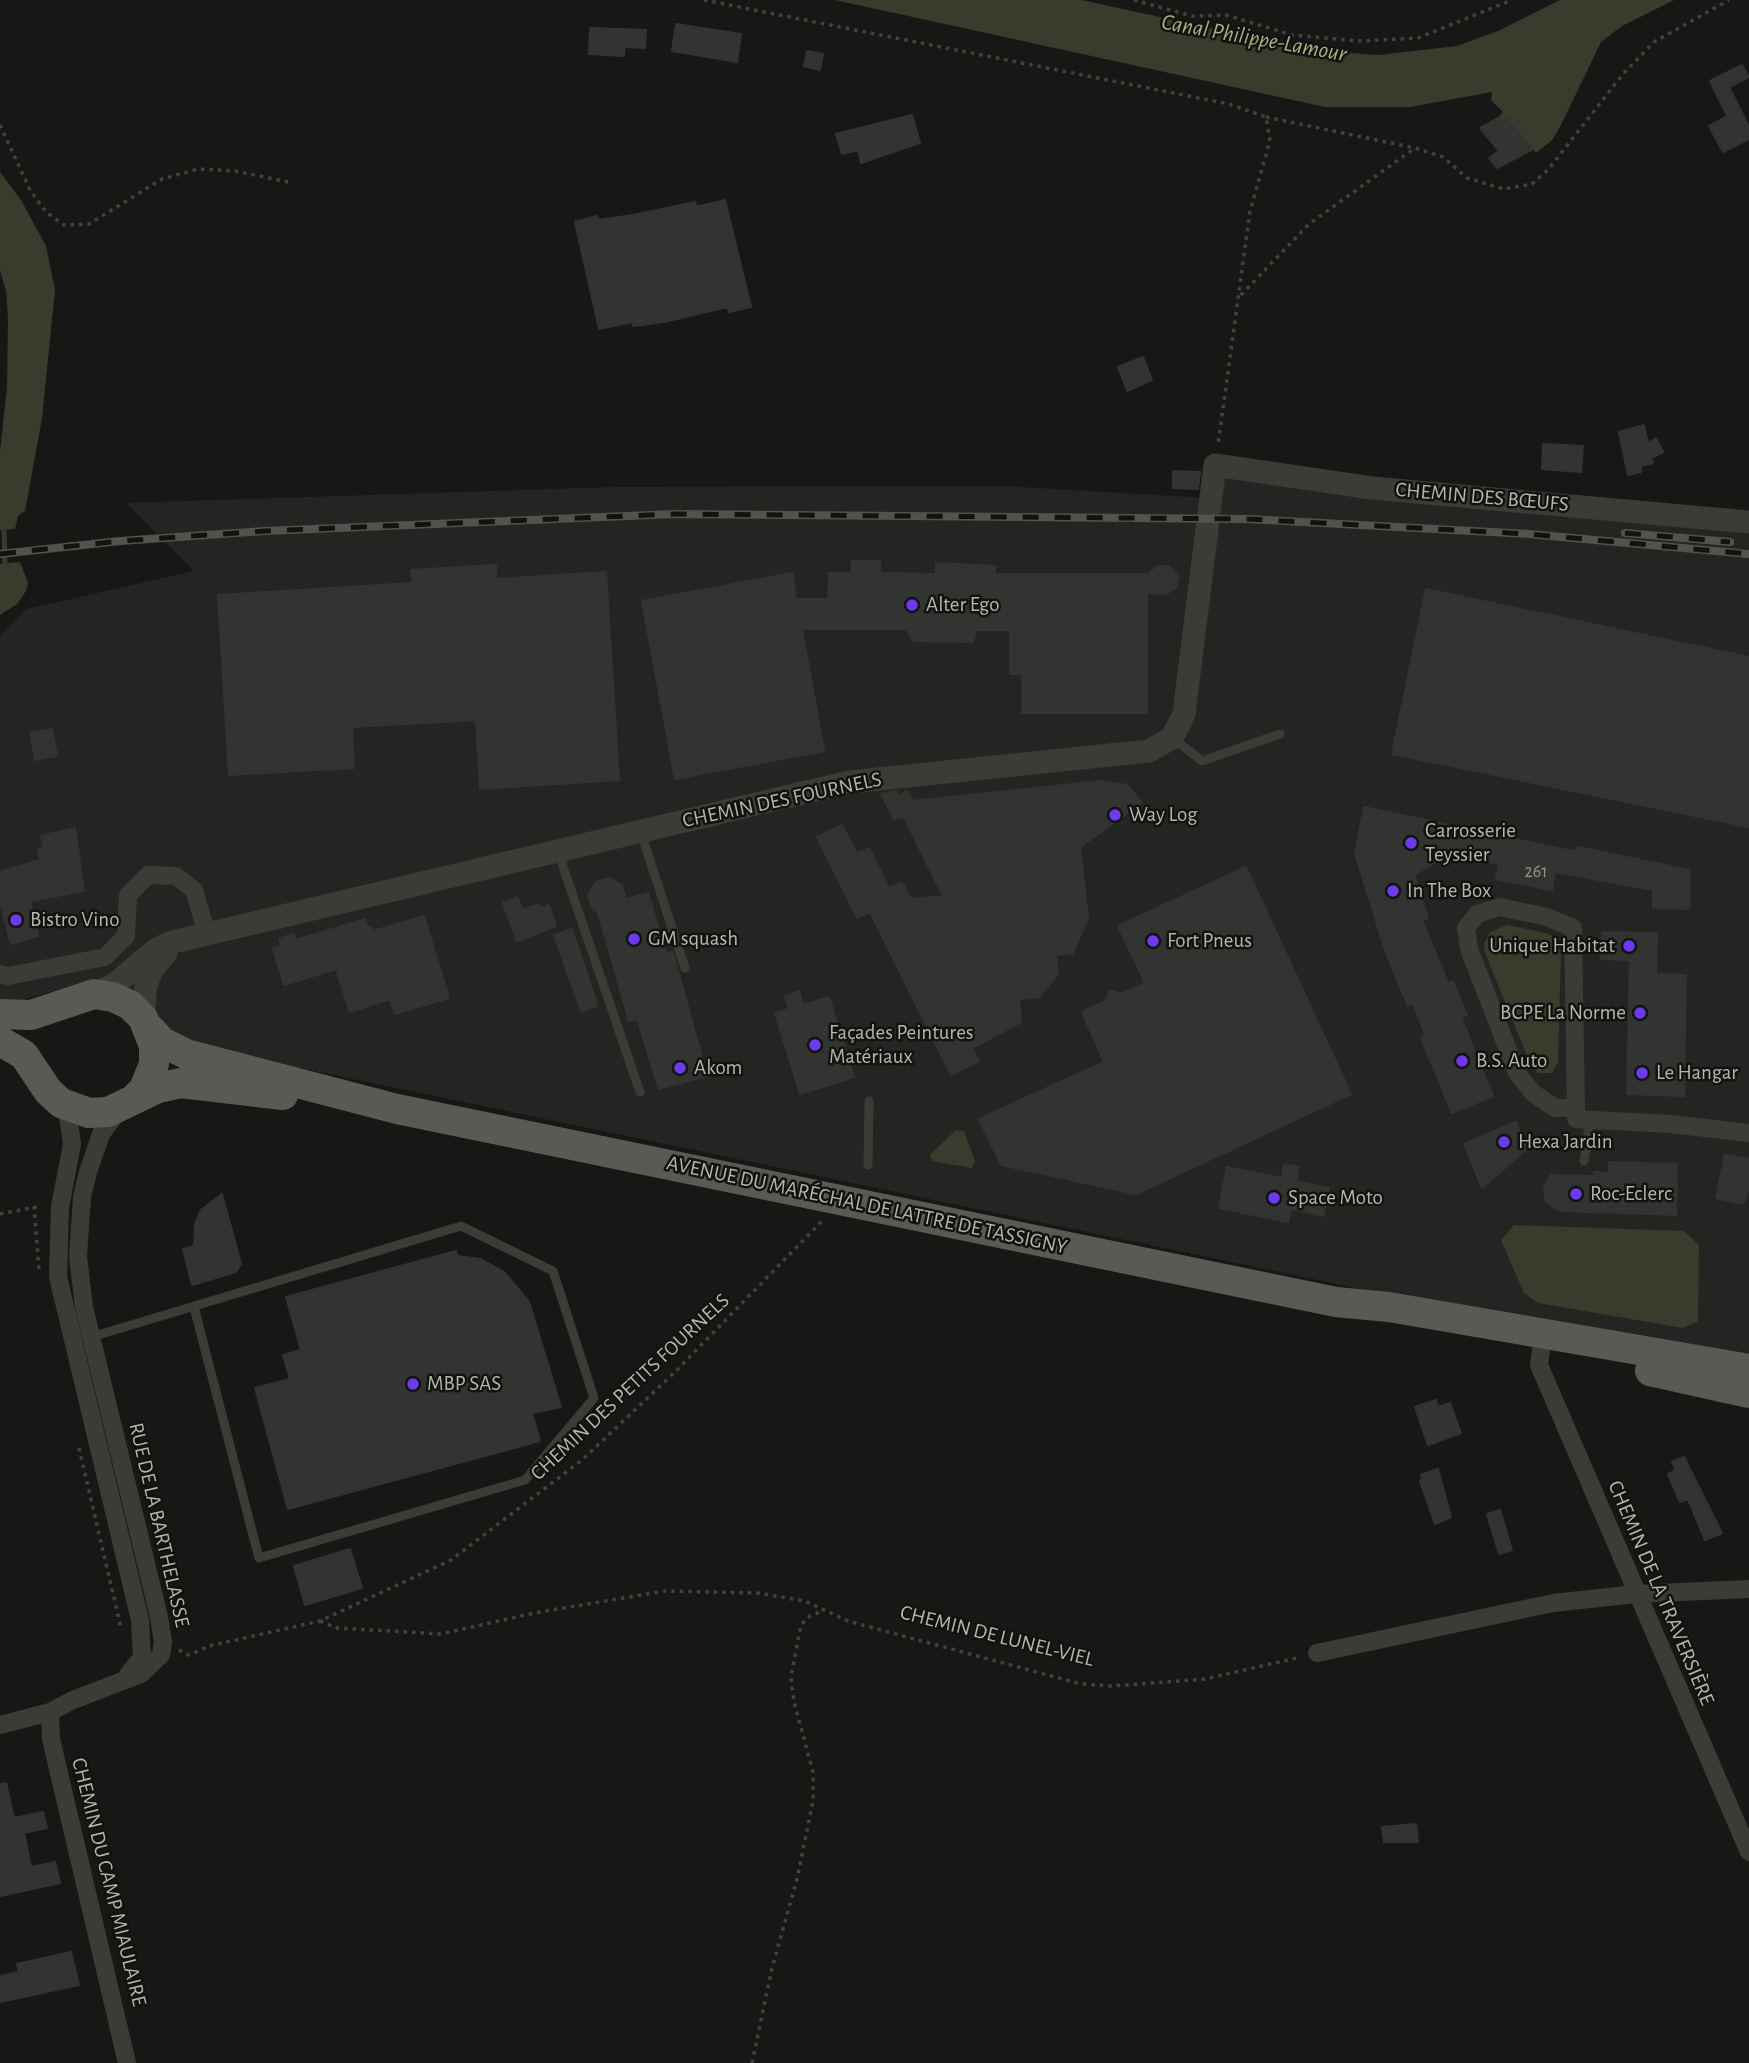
<!DOCTYPE html>
<meta charset="utf-8">
<style>
body{margin:0}
canvas{display:block;background:#171816}
</style>
<canvas width="1749" height="2063"></canvas>
<script>
const ctx = document.querySelector('canvas').getContext('2d');
ctx.lineJoin = 'round';
function fillPath(path, color) {
  ctx.fillStyle = color;
  ctx.fill(path, 'evenodd');
}
function poly(rows) {
  const path = new Path2D();
  for (const r of rows) {
    path.moveTo(r[0], r[1]);
    for (let i = 2; i < r.length; i += 2) path.lineTo(r[i], r[i + 1]);
  }
  return path;
}
function strokePath(path, color, width, dash) {
  ctx.strokeStyle = color;
  ctx.lineWidth = width;
  ctx.lineCap = dash ? 'butt' : 'round';
  ctx.setLineDash(dash || []);
  ctx.stroke(path);
}
function label(font, color, halo, rows, align = 'center') {
  ctx.font = font + ' "Alegreya Sans",sans-serif';
  ctx.lineWidth = 5;
  ctx.setLineDash([]);
  ctx.textBaseline = 'middle';
  ctx.strokeStyle = halo;
  ctx.fillStyle = color;
  for (const [text, x, y, turn = 0] of rows) {
    ctx.save();
    ctx.translate(x, y);
    ctx.rotate((+turn || 0) * Math.PI / 180);
    ctx.textAlign = isNaN(turn) ? turn : align;
    if (halo) ctx.strokeText(text, 0, 0);
    ctx.fillText(text, 0, 0);
    ctx.restore();
  }
}
fillPath(poly([
 [1226,477,1749,531,1749,1355,1515,1321,185,1044,164,1030,153,1002,97,978,16,1002,0,1000,0,635,27,609,194,571,126,503,614,487,1002,486,1206,498]
]), '#232522');
fillPath(poly([
 [835,0,1081,0,1318,51,1379,55,1457,46,1498,31,1560,0,1674,0,1622,26,1601,42,1560,127,1552,140,1536,153,1526,140,1519,144,1517,139,1521,135,1519,132,1513,136,1510,133,1515,128,1507,129,1505,125,1508,118,1503,123,1498,118,1503,112,1491,100,1492,92,1410,107,1325,107],
 [0,172,21,200,46,246,55,290,42,418,25,511,18,516,15,529,0,530,0,452,7,388,8,319,6,291,0,270],
 [20,562,28,583,26,591,17,604,0,615,0,564],
 [1507,925,1546,933,1554,937,1561,951,1558,1062,1552,1073,1538,1073,1530,1063,1485,953,1484,944,1490,932],
 [956,1130,964,1131,975,1161,972,1168,932,1161,930,1155],
 [1514,1225,1684,1231,1699,1245,1698,1321,1683,1328,1538,1303,1524,1293,1501,1240]
]), '#3a3b2c');
strokePath(poly([
 [4,526,5,569]
]), '#3a3b2c', 5);
const building = poly([
 [676,24,741,34,737,62,672,51,676,24],
 [590,28,646,30,645,48,624,47,624,56,589,54,590,28],
 [807,51,823,54,820,70,804,66,807,51],
 [1742,65,1749,77,1729,87,1749,127,1749,139,1723,152,1709,126,1727,116,1710,81,1742,65],
 [912,115,920,143,861,163,858,150,842,154,836,134,912,115],
 [1498,118,1502,123,1506,119,1533,149,1497,168,1489,158,1499,151,1480,128,1498,118],
 [725,200,751,307,729,312,727,307,664,322,633,326,632,322,599,329,575,222,597,216,598,220,633,215,695,202,696,207,725,200],
 [1143,357,1152,380,1127,391,1118,367,1143,357],
 [1644,425,1648,443,1656,438,1663,452,1651,458,1653,463,1641,466,1641,472,1628,475,1619,432,1644,425],
 [1543,444,1583,446,1581,472,1542,469,1543,444],
 [1173,471,1200,472,1198,489,1173,488,1173,471],
 [852,561,880,561,880,573,936,574,936,563,995,566,995,574,1149,574,1158,566,1169,566,1179,578,1175,589,1165,594,1147,593,1147,713,1022,713,1022,674,1010,674,1010,630,976,630,973,642,913,641,906,629,802,629,824,751,675,779,642,601,792,573,796,599,828,599,829,573,852,573,852,561],
 [496,565,496,579,606,572,619,780,480,789,476,720,352,727,354,768,229,775,218,595,412,583,411,570,496,565],
 [1426,589,1749,657,1749,827,1392,754,1426,589],
 [52,729,57,756,35,760,30,733,52,729],
 [1101,781,1127,785,1142,803,1080,847,1088,918,1073,953,1056,955,1058,974,1039,997,1019,999,1021,1022,972,1048,979,1061,951,1075,870,912,857,918,817,837,842,825,857,854,869,848,889,888,902,882,911,899,943,896,904,817,894,819,881,794,896,791,899,796,907,791,913,801,1101,781],
 [1364,807,1449,825,1448,829,1481,836,1483,827,1506,832,1505,837,1577,852,1578,847,1690,870,1689,909,1653,908,1653,890,1555,872,1552,890,1496,879,1499,864,1463,856,1462,862,1442,858,1414,875,1428,918,1422,920,1448,983,1453,981,1467,1015,1461,1017,1493,1096,1452,1113,1421,1038,1426,1036,1413,1004,1408,1006,1385,950,1355,853,1364,807],
 [75,828,84,891,30,901,38,936,11,944,0,902,0,872,40,860,38,849,44,848,41,836,75,828],
 [1246,867,1351,1094,1136,1194,1001,1165,979,1119,1104,1062,1082,1012,1105,1001,1110,990,1121,994,1145,983,1118,926,1246,867],
 [610,878,622,885,626,899,648,893,666,954,672,952,674,956,707,1076,659,1089,637,1019,629,1021,598,912,592,909,588,895,596,882,610,878],
 [518,897,522,910,539,904,541,908,549,905,556,926,517,941,503,903,518,897],
 [424,916,449,998,395,1014,390,999,350,1012,336,969,284,985,273,948,281,945,279,939,294,934,296,940,365,919,368,928,371,927,373,931,424,916],
 [572,929,598,1006,581,1011,554,935,572,929],
 [1602,932,1657,933,1656,974,1686,975,1684,1096,1627,1094,1630,960,1601,959,1602,932],
 [799,991,803,1005,829,997,854,1077,800,1094,775,1013,789,1009,785,996,799,991],
 [1516,1122,1527,1149,1482,1188,1464,1144,1516,1122],
 [1725,1155,1749,1159,1749,1187,1743,1204,1716,1198,1725,1155],
 [1609,1162,1677,1164,1676,1215,1560,1211,1546,1202,1544,1187,1551,1175,1594,1176,1594,1172,1609,1173,1609,1162],
 [1284,1164,1299,1167,1296,1181,1329,1188,1323,1216,1291,1209,1288,1222,1219,1208,1227,1167,1282,1178,1284,1164],
 [222,1194,241,1264,236,1272,192,1285,183,1249,194,1246,195,1224,201,1210,222,1194],
 [456,1251,457,1256,480,1259,504,1272,529,1302,561,1407,532,1413,540,1441,288,1509,255,1388,290,1379,283,1355,301,1350,286,1297,456,1251],
 [1436,1400,1438,1407,1450,1403,1461,1433,1428,1445,1415,1407,1436,1400],
 [1684,1457,1722,1533,1705,1540,1688,1499,1680,1502,1668,1474,1676,1470,1672,1462,1684,1457],
 [1438,1469,1451,1517,1435,1524,1420,1481,1422,1480,1421,1475,1438,1469],
 [1500,1510,1512,1550,1499,1554,1487,1514,1500,1510],
 [350,1549,362,1588,305,1605,294,1566,350,1549],
 [6,1783,14,1818,43,1812,47,1828,24,1833,31,1867,55,1862,60,1883,0,1896,0,1784,6,1783],
 [1416,1824,1418,1842,1384,1842,1382,1827,1416,1824],
 [71,1952,79,1985,0,2002,0,1976,19,1972,17,1964,71,1952]
]);
fillPath(building, '#323431');
strokePath(building, '#313430', 2);
strokePath(poly([
 [704,0,1229,104,1266,117,1270,141,1250,211,1218,445],
 [1134,0,1192,16,1226,15,1292,35,1360,41,1418,38,1512,0],
 [1266,117,1415,148,1443,157,1467,178,1504,189,1532,184,1548,170,1623,74,1654,42,1729,0],
 [0,125,30,190,46,212,64,225,89,224,162,179,198,169,235,171,293,183],
 [1241,295,1309,224,1415,148],
 [34,1206,39,1270],
 [0,1214,42,1206],
 [79,1448,121,1628],
 [320,1621,337,1628,441,1634,534,1613,665,1591,757,1593,805,1601,848,1621,1081,1684,1111,1686,1205,1679,1301,1657],
 [179,1650,189,1655,209,1646,320,1621,451,1560,582,1460,675,1372,823,1220],
 [752,2063,772,1968,797,1879,813,1801,813,1772,794,1702,791,1677,801,1625,810,1616,824,1610]
]), '#41433d', 3.5, [3.5, 5]);
strokePath(poly([
 [1174,739,1202,761,1280,734],
 [641,833,685,968],
 [558,852,640,1092],
 [1584,1161,1590,1120],
 [868,1165,869,1101],
 [88,1338,461,1226,553,1271,594,1398,525,1480,259,1558,194,1307]
]), '#3a3c37', 9);
strokePath(poly([
 [0,974,8,976,105,957,126,936,128,895,148,875,176,876,194,890,207,934],
 [61,1103,68,1116,72,1144,60,1207,58,1277,140,1620,142,1657,127,1676],
 [1576,1108,1555,1108,1533,1093,1517,1073,1469,949,1466,928,1477,914,1500,907,1547,917,1573,928,1576,1108,1576,1119,1671,1124,1749,1133],
 [1541,1350,1539,1365,1749,1852],
 [1317,1653,1553,1603,1636,1594,1749,1589],
 [50,1712,51,1739,127,2063],
 [0,1725,50,1712,73,1700,141,1674,161,1655,163,1642,159,1617,84,1307,78,1256,82,1197,88,1172,101,1134,119,1110]
]), '#3a3c37', 18);
strokePath(poly([
 [94,994,115,984,155,950,169,943,849,782,1149,751,1172,738,1184,714,1215,465,1372,488,1749,522],
 [143,1018,146,985,152,970,166,953]
]), '#3a3c37', 23);
strokePath(poly([
 [0,1014,31,1015,94,994,113,997,130,1005,143,1018,154,1046,154,1064,144,1089,133,1100,108,1112,89,1113,61,1103,48,1091,24,1055,0,1041],
 [150,1029,162,1042,186,1054,397,1109,1336,1302,1389,1307,1749,1369],
 [133,1100,158,1088,181,1083,283,1095],
 [1650,1371,1749,1393]
]), '#585b53', 30);
const rail = poly([
 [1625,533,1730,542],
 [0,554,120,541,265,531,675,514,1247,519,1529,534,1749,554]
]);
strokePath(rail, '#51534c', 8);
strokePath(rail, '#121311', 5, [16]);
for (const [x, y, r, color] of [
 [912,605,7,"#6d3beb"],
 [1115,815,7,"#6d3beb"],
 [1411,843,7,"#6d3beb"],
 [1393,891,7,"#6d3beb"],
 [16,920,7,"#6d3beb"],
 [634,939,7,"#6d3beb"],
 [1153,941,7,"#6d3beb"],
 [1629,946,7,"#6d3beb"],
 [1640,1013,7,"#6d3beb"],
 [815,1045,7,"#6d3beb"],
 [1462,1061,7,"#6d3beb"],
 [680,1068,7,"#6d3beb"],
 [1642,1073,7,"#6d3beb"],
 [1504,1142,7,"#6d3beb"],
 [1576,1194,7,"#6d3beb"],
 [1274,1198,7,"#6d3beb"],
 [413,1384,7,"#6d3beb"]
]) {
  const dot = new Path2D();
  dot.arc(x, y, r, 0, 2 * Math.PI);
  ctx.fillStyle = color;
  ctx.fill(dot);
  strokePath(dot, '#121311', 2.5);
}
label('18px', '#93968a', null, [
 ["261",1536,872]
]);
label('21px', '#b3b7a8', '#121311', [
 ["CHEMIN DES BŒUFS",1482,497,5],
 ["CHEMIN DES FOURNELS",782,800,-12],
 ["AVENUE DU MARÉCHAL DE LATTRE DE TASSIGNY",867,1205,12],
 ["CHEMIN DES PETITS FOURNELS",630,1387,-43],
 ["RUE DE LA BARTHELASSE",159,1525,77],
 ["CHEMIN DE LA TRAVERSIÈRE",1661,1593,67],
 ["CHEMIN DE LUNEL-VIEL",997,1636,14],
 ["CHEMIN DU CAMP MIAULAIRE",109,1882,76]
]);
label('21px', '#b3b7a8', '#121311', [
 ["Alter Ego",926,605],
 ["Way Log",1129,815],
 ["Carrosserie",1425,831],
 ["Teyssier",1425,855],
 ["In The Box",1407,891],
 ["Bistro Vino",30,920],
 ["GM squash",648,939],
 ["Fort Pneus",1167,941],
 ["Unique Habitat",1615,946,"right"],
 ["BCPE La Norme",1626,1013,"right"],
 ["Façades Peintures",829,1033],
 ["Matériaux",829,1057],
 ["B.S. Auto",1476,1061],
 ["Akom",694,1068],
 ["Le Hangar",1656,1073],
 ["Hexa Jardin",1518,1142],
 ["Roc-Eclerc",1590,1194],
 ["Space Moto",1288,1198],
 ["MBP SAS",427,1384]
], 'left');
label('italic 23px', '#adb181', '#121311', [
 ["Canal Philippe-Lamour",1254,38,10]
]);
</script>
